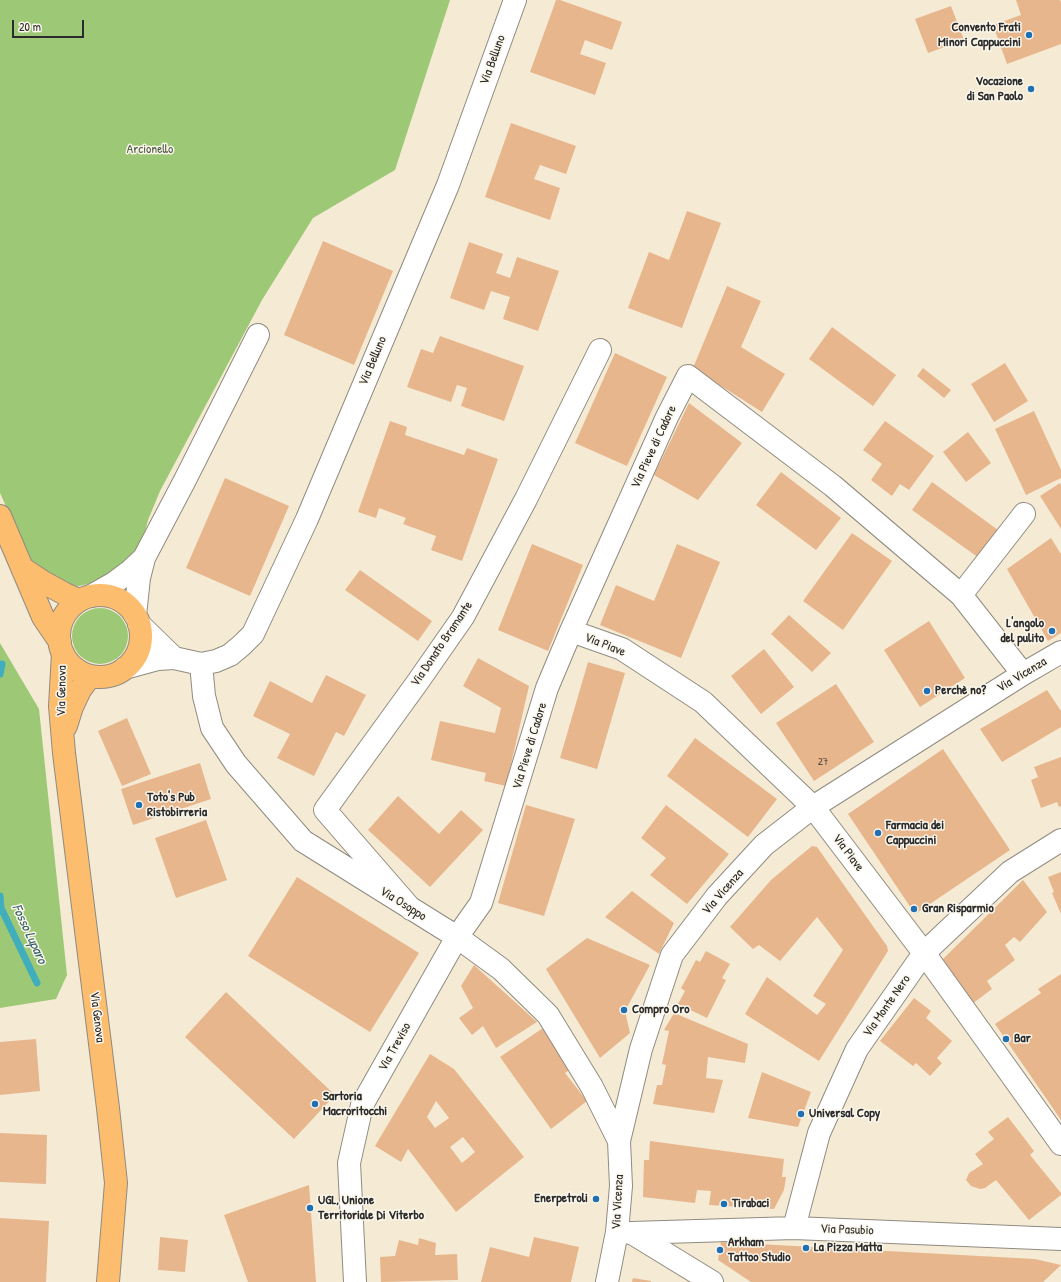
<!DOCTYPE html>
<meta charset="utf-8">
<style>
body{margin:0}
#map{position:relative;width:1061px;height:1282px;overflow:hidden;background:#f5ebd5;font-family:"Patrick Hand",sans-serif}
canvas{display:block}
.scale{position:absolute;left:12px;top:20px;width:72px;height:18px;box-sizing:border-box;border:2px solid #2b2b2b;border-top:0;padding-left:5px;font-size:12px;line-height:14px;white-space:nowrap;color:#2b2b2b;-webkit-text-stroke:3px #fbf7ec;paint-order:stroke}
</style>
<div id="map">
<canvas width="1061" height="1282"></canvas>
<div class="scale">20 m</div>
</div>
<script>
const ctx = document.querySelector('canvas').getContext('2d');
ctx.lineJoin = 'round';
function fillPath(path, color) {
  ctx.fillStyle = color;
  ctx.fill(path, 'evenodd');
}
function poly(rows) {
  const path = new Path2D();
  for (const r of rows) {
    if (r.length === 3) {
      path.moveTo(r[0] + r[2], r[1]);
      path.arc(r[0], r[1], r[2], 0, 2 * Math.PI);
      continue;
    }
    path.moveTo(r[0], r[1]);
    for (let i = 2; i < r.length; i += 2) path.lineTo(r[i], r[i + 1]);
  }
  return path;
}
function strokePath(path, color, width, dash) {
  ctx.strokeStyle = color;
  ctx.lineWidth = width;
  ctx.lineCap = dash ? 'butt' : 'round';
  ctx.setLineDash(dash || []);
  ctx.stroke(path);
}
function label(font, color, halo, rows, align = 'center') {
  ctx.font = font + ' "Patrick Hand",sans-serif';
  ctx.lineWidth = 3;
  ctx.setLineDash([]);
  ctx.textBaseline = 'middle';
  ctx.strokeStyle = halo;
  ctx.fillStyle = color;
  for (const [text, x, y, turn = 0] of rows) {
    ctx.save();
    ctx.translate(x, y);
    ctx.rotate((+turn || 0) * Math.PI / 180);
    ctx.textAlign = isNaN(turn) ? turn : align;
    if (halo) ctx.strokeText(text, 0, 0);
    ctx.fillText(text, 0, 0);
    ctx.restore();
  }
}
fillPath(poly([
 [0,0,450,0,395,170,313,218,262,300,160,491,148,520,144,536,136,549,115,570,103,578,92,583,79,586,67,585,31,562,0,493],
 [100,636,28],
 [0,643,39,709,67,975,56,999,0,1008]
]), '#9dc875');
strokePath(poly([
 [0,674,2,664],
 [0,896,1,908,37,983]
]), '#40aebd', 7);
fillPath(poly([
 [556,0,560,0,622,22,612,50,585,40,580,54,606,63,595,95,530,72],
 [1016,0,1060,0,1061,2,1061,44,1007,64,993,25,1021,15],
 [951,6,964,40,928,53,915,19],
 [511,123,576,146,566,174,540,165,534,179,560,188,550,220,485,197],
 [687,211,721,223,682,328,628,308,649,252,669,260],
 [323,241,393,271,354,365,284,335],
 [469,242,503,254,496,273,510,278,517,257,559,271,538,331,503,319,510,297,491,291,484,310,450,298],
 [727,286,761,301,741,347,785,374,762,412,693,368],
 [832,327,896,375,873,406,809,359],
 [440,336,524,366,504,421,461,406,467,388,457,385,451,402,407,387,421,349,433,353],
 [615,353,667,377,627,466,575,443],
 [1005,363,1028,401,994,422,971,384],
 [923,368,951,390,944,398,917,376],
 [689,403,742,443,698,500,654,475],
 [1034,411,1061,470,1061,478,1026,495,995,429],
 [390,421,407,427,405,435,464,455,467,448,498,459,462,561,431,550,436,536,403,524,406,518,379,508,376,518,358,512],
 [885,421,934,456,909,490,900,484,892,496,871,480,882,464,863,450],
 [968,432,991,463,966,482,943,452],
 [781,472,841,518,816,550,756,505],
 [225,478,289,506,250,596,186,568],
 [932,482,998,530,979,558,912,510],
 [1060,483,1061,486,1061,529,1040,496],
 [852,533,892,561,843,630,803,601],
 [1051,538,1061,554,1061,633,1048,641,1007,569],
 [532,544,583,565,548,651,498,630],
 [677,544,720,562,681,658,600,625,616,585,654,601],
 [360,570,432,621,418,641,345,590],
 [789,615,831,653,812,672,771,634],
 [929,621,965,678,920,707,884,650],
 [764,649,794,687,761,714,731,676],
 [478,658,529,686,506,786,484,781,486,773,431,760,440,721,495,733,501,708,463,686],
 [588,662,625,673,597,769,560,758],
 [326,675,366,695,344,736,336,732,314,776,277,758,290,734,253,716,270,681,312,703],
 [836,684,874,742,814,781,776,723],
 [1047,690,1061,711,1061,727,1002,762,980,729],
 [127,718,151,774,122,786,98,731],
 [695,738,777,799,748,837,667,776],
 [943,749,1010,850,915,914,848,814],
 [1061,757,1061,806,1059,807,1057,802,1041,808,1031,780,1038,777,1034,767],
 [200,763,211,799,133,825,121,789],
 [398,796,439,834,461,810,483,830,430,887,368,830],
 [526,805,575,819,544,916,498,903],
 [666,805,729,854,687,904,650,875,666,858,641,838],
 [206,820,227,880,176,898,155,838],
 [812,846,817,847,887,946,888,951,819,1061,745,1014,767,977,817,1015,826,1004,813,996,843,950,817,917,780,961,759,945,753,949,730,927,771,880],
 [1061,872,1061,914,1052,893,1054,892,1048,877],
 [297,877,419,953,370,1032,248,956],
 [1023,880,1047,912,1020,942,1014,937,1005,945,1015,960,987,981,992,989,972,1004,942,960],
 [632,891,674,923,659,954,605,917],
 [587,938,650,965,625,1011,630,1033,600,1058,546,969],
 [706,951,730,964,722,978,726,980,707,1018,678,1004,685,991,681,988,685,981,696,960,700,962],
 [474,965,537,1022,496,1048,483,1026,472,1035,459,1018,473,1008,461,986],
 [1061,974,1061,1120,995,1024,1041,993,1038,989],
 [226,992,335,1095,294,1139,185,1037],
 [914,998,931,1011,926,1018,952,1041,937,1058,942,1063,930,1076,916,1063,913,1066,880,1041],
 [674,1013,748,1044,745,1063,708,1057,706,1078,723,1080,714,1113,653,1104,657,1085,662,1085,666,1065,662,1064,669,1031,664,1030],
 [543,1028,571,1069,565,1073,587,1101,551,1129,500,1057],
 [36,1039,40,1091,0,1095,0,1042],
 [430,1054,454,1069,524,1157,456,1212,408,1149,401,1162,375,1146],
 [436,1101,449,1118,435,1128,427,1117],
 [463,1137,475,1152,462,1163,450,1147],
 [762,1072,811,1092,798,1127,748,1118],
 [1008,1117,1034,1151,1030,1155,1061,1193,1061,1195,1029,1220,996,1180,985,1188,980,1189,971,1186,966,1180,969,1173,983,1164,975,1154,994,1139,988,1132],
 [0,1133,47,1135,46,1184,0,1182],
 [650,1141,784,1159,782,1177,786,1177,784,1190,774,1209,709,1205,711,1191,697,1190,695,1203,643,1197,644,1160,649,1160],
 [309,1185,316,1282,248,1282,224,1215],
 [0,1218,49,1221,46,1282,0,1282],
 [160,1237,188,1240,185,1272,158,1270],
 [534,1237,579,1247,571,1282,481,1282,490,1247,529,1257],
 [419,1238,436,1243,435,1255,457,1254,458,1280,381,1282,380,1257,395,1256,399,1240,418,1245],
 [721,1242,1035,1259,1061,1265,1043,1282,751,1282,718,1260],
 [633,1278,651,1281,651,1282,632,1282]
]), '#e7b68c');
const minor = poly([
 [961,595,1024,514],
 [91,596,114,583,130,571,144,558],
 [135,615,139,578,144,558,185,480,258,335],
 [139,624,174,658],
 [571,631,622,649,703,702,813,807,924,953,1061,1144],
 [201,664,204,696,212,728,236,764,303,841,457,937,501,969,548,1015,592,1087,619,1141],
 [125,668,158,659,174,658,201,664,216,661,230,655,242,645,253,634,307,519,448,185,515,0],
 [411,909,325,810,417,683,463,617,526,499,600,350],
 [794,1228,819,1133,857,1049,924,953,1010,872,1061,840],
 [630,1233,632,1233,712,1282],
 [632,1233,794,1228,1061,1239],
 [355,1282,349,1163,362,1105,457,937,481,903,547,688,571,631,667,417,688,376,833,486,961,595,1023,674],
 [607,1282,617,1232,621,1186,619,1141,641,1049,672,955,717,896,764,845,813,807,1023,674,1061,652]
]);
const major = poly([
 [0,516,43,617,60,642],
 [22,568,43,582,65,594,79,600],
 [100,636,41],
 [63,653,60,706,64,753,108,1108,116,1183,108,1282],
 [66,726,72,707,80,690,90,676]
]);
strokePath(minor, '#908b80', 24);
strokePath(major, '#908b80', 24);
strokePath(minor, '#fff', 22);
strokePath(major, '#fcbd6e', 22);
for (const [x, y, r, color] of [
 [1029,35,4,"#1f6fb2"],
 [1031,89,4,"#1f6fb2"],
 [1052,631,4,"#1f6fb2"],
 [927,691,4,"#1f6fb2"],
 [139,805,4,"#1f6fb2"],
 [878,833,4,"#1f6fb2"],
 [914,909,4,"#1f6fb2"],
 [624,1010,4,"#1f6fb2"],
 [1006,1039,4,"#1f6fb2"],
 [315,1104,4,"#1f6fb2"],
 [801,1114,4,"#1f6fb2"],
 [596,1199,4,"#1f6fb2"],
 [724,1204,4,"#1f6fb2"],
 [310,1208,4,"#1f6fb2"],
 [806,1248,4,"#1f6fb2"],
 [720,1250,4,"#1f6fb2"]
]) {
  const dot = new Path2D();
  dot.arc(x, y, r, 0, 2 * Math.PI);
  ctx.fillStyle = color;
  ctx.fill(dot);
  strokePath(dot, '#fbf7ec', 1.5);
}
label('11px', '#5a4e43', null, [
 ["27",823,762]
]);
label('bold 13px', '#2b2b2b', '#fbf7ec', [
 ["Convento Frati",1021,28,"right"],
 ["Minori Cappuccini",1021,43,"right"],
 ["Vocazione",1023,82,"right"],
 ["di San Paolo",1023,97,"right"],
 ["L'angolo",1044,624,"right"],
 ["del pulito",1044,639,"right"],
 ["Perchè no?",935,691],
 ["Toto's Pub",147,798],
 ["Ristobirreria",147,813],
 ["Farmacia dei",886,826],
 ["Cappuccini",886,841],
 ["Gran Risparmio",922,909],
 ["Compro Oro",632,1010],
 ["Bar",1014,1039],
 ["Sartoria",323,1097],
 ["Macroritocchi",323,1112],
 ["Universal Copy",809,1114],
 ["Enerpetroli",588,1199,"right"],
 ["UGL, Unione",318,1201],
 ["Territoriale Di Viterbo",318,1216],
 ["Tirabaci",732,1204],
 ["Arkham",728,1243],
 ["Tattoo Studio",728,1258],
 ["La Pizza Matta",814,1248]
], 'left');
label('13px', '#2b2b2b', '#fbf7ec', [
 ["Via Belluno",493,60,-70],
 ["Via Belluno",373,361,-67],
 ["Via Pieve di Cadore",654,447,-65],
 ["Via Donato Bramante",442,644,-56],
 ["Via Piave",605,645,22],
 ["Via Vicenza",1022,675,-31],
 ["Via Genova",62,691,-89],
 ["Via Pieve di Cadore",530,746,-73],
 ["Via Piave",848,853,53],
 ["Via Vicenza",723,892,-49],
 ["Via Osoppo",403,904,32],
 ["Via Monte Nero",887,1006,-55],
 ["Via Genova",97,1017,83],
 ["Via Treviso",395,1047,-61],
 ["Via Vicenza",618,1202,-87],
 ["Via Pasubio",847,1230,2]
]);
label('13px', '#4d5a41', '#fbf7ec', [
 ["Arcionello",150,150]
]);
label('italic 14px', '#335f65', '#fbf7ec', [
 ["Fosso Luparo",29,934,65]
]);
</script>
